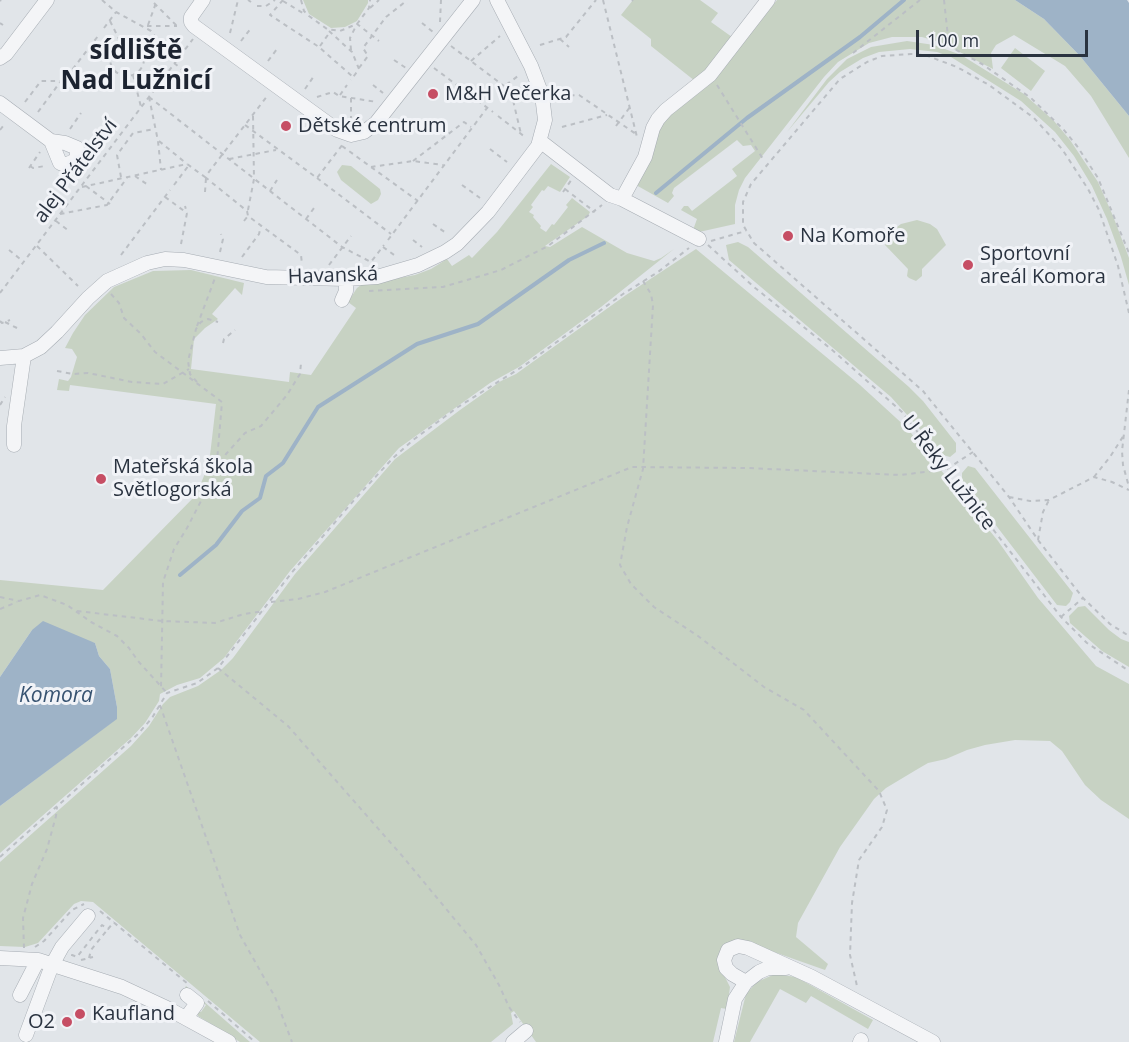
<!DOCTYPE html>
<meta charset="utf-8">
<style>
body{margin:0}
#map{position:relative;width:1129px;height:1042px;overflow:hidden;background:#e1e5e9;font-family:"Open Sans",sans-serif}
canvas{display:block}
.scale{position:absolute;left:916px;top:30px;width:172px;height:27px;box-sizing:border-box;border:3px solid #2a3340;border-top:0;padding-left:8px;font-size:18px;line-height:21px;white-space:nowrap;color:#2a3340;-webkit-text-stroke:4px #f1f3f7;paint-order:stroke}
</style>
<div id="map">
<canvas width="1129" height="1042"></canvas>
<div class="scale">100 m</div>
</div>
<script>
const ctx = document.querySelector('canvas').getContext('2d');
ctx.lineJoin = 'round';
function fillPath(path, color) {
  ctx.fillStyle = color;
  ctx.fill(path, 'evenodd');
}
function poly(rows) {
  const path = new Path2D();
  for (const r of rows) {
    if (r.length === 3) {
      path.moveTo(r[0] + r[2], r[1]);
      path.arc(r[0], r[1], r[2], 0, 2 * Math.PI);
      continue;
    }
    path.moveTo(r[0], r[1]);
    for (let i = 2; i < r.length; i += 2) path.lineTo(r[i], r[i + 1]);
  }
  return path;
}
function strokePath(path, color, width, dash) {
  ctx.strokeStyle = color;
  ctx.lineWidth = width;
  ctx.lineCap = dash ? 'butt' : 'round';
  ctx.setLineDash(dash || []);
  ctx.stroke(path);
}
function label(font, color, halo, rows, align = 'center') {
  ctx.font = font + ' "Open Sans",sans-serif';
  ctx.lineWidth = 6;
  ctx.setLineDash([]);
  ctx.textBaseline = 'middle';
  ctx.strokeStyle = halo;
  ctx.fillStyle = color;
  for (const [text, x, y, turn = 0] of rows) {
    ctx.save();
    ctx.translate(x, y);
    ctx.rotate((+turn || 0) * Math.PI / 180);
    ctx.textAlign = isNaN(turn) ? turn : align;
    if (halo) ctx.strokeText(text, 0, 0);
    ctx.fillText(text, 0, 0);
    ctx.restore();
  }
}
fillPath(poly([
 [303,0,368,0,368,3,357,21,345,27,331,28,309,14],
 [633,0,700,0,718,13,711,22,732,37,707,69,695,81,651,46,651,39,621,15],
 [777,0,1015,0,1044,19,1080,56,1129,116,1129,158,1091,96,1065,66,1014,35,996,45,991,53,993,69,942,43,922,37,892,37,869,43,838,62,824,77,745,178,739,190,735,205,735,224,699,232,693,230,697,219,681,210,684,206,688,206,692,211,737,176,732,169,755,151,751,145,743,146,737,140,674,188,672,193,674,196,668,203,636,185,645,171,651,155,656,135,667,118,710,84],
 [907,41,934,45,961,55,1024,94,1054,121,1070,140,1098,182,1113,216,1129,258,1129,285,1121,257,1107,219,1092,186,1074,156,1055,132,1021,101,951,57,937,52,910,49,879,52,863,58,840,72,829,82,787,132,827,79,847,59,871,47],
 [1015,48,1045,71,1031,91,1001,68],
 [551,164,570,177,560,192,548,186,544,191,542,190,531,205,533,207,529,212,534,215,533,217,541,226,540,228,546,232,552,224,554,225,568,207,566,205,572,198,590,212,588,216,545,246,550,247,582,227,627,253,654,261,661,258,674,249,601,307,519,367,490,383,399,448,290,571,224,658,200,678,177,685,160,694,159,701,145,723,131,738,0,853,0,806,116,719,117,707,110,669,99,656,95,643,32,630,0,677,0,580,103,590,196,495,209,464,216,404,70,385,69,391,57,390,59,379,68,381,71,377,77,357,72,349,65,348,73,333,85,315,114,287,153,271,191,270,244,283,242,295,235,288,212,314,218,319,205,328,194,339,191,369,289,382,290,372,311,375,356,308,348,302,357,288,361,285,415,275,431,269,447,259,452,266,469,255,472,258,497,232],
 [342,165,351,166,380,189,381,194,378,200,371,204,341,180,337,172],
 [917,220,930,224,937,229,946,245,922,269,922,276,916,281,909,278,907,276,908,269,885,245,888,237,894,229,901,224],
 [738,242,748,247,909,387,923,401,956,443,956,452,950,457,943,455,891,397,729,260,726,245],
 [696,249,860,385,907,428,998,541,1038,598,1096,666,1129,684,1129,819,1101,800,1085,785,1062,751,1050,741,1015,740,985,745,967,750,946,759,928,763,916,770,886,788,874,799,840,847,798,923,796,937,828,964,825,970,774,952,735,941,724,975,730,987,727,1009,721,1008,713,1042,536,1042,514,1011,511,1013,513,1024,491,1042,260,1042,93,902,81,901,74,904,38,943,25,947,0,946,0,862,131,746,149,726,163,704,170,697,198,686,221,670,233,658,295,574,395,459,460,410,501,381,516,374,626,295],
 [968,466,975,468,1073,593,1070,602,1066,606,1057,605,962,481,962,473],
 [1085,606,1109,630,1121,639,1129,642,1129,667,1102,651,1070,623,1069,616,1078,607],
 [775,974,796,977,873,1020,868,1029,811,996,806,1003,780,989,750,1042,734,1042,746,994,757,982],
 [186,986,250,1042,240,1042,198,1016,197,1010,201,1012,206,1005,185,988]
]), '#c7d2c3');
fillPath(poly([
 [1015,0,1127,0,1129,3,1129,116,1080,56,1044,19],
 [43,621,95,643,99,656,110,669,117,707,117,719,0,806,0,677,32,630]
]), '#9eb3c7');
strokePath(poly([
 [656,193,747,118,860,37,904,0],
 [180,575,216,545,242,511,260,498,266,476,283,463,318,407,417,344,478,324,569,260,604,243]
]), '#9eb3c7', 4);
const minor = poly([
 [203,0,191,17,191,22,194,26,337,130,351,135,364,132,376,123,473,0],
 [0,58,6,54,47,0],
 [0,103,51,141,60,163,65,165,74,161,77,156,77,148,65,143,51,141],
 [540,141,610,195,622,199,699,239],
 [622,199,645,157,653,128,658,119,666,110,710,75,768,0],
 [342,300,346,291,346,279],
 [0,358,24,356,41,347,57,332,88,298,107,281,147,263,165,259,184,260,266,277,346,279,377,277,418,265,445,252,457,244,488,212,538,146,545,120,542,95,531,66,497,0],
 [14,445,14,426,24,356],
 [0,958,38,960,122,987,167,1008,229,1042],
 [746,982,732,974,726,968,724,960,728,950,738,946,748,948,812,977,933,1042],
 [20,995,38,960],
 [186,1018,197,1003,187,995],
 [26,1035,52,965,62,947,88,916],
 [513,1042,526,1031],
 [726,1042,735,999,746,982,759,972,768,968,786,968],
 [860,1042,861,1040]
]);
strokePath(minor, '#a6acb3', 15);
strokePath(poly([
 [102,0,116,12,151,31,159,42,164,58],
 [248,0,251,2],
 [283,0,270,15,319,47,353,77],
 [301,0,304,11,309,16,327,29,340,31,357,24,369,8,370,0],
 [603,0,637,137],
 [632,0,633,1],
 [944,0,949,46,982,64,1031,98,1063,129,1077,146,1098,178,1129,253],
 [0,1,1,0],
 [283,1,306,15],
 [154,3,177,26],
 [257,6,266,6,275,0],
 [370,8,379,0],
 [110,21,121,43],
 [440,22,441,0],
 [0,23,3,25],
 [422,23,433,32],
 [148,25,157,0],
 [147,26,177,26],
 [104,28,116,12],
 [329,31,352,52,359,69,351,80],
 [230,33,238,0],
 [560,39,569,47],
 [241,41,252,27],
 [127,59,17],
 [540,45,566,37,596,0],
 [320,46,330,32],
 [451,46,504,86],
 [92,47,112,52],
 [351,50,350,38,357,24,379,41],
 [853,53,920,0],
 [144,59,180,57],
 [394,60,406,68],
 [268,61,277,49],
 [471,61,500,36],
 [174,63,185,72],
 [359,68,368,56,363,48,386,17,405,2,407,4],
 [434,68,493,112],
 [133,75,141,107],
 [507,84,512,96,521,134],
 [373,85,383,93],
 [717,85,763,159],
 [305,89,314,76],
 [499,90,518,76],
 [340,95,347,85],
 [561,96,579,95,636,134],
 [149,97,342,247,371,262,384,245],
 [149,97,158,141,161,170],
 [317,97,333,92,339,96,377,102],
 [351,98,351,123],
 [25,102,41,81,61,81,72,70,98,36],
 [38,112,61,81],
 [498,116,525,137],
 [245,125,317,178,343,144],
 [616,126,630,107],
 [562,127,607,115],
 [70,129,81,113],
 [0,130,4,125],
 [159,141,187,164],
 [342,146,418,201],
 [490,149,507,162],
 [229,159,276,150],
 [413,161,464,122,471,127],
 [30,166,33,168,45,166],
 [371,167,413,161,443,165],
 [29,168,40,152],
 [135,176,148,185],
 [121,177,117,155,133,133,155,129],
 [205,177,247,211,248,216,301,255,302,264],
 [317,178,391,234],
 [174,185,189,165],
 [462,185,480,198],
 [86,186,110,204],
 [82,187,187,164,205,177,268,95],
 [565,189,595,212],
 [270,191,277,180],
 [205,192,206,178],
 [563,192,572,179],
 [165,197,187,213],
 [248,210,254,179,253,115],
 [60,214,107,205,127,178],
 [306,219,314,208],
 [56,221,69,231],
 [244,221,248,216],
 [433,224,446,233],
 [388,240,487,108],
 [413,240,422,247],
 [711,241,746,231],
 [181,244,187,213,185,206],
 [708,245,754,287,831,349,902,412,1061,617,1087,643,1129,671],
 [37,246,78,286],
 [383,247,397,257],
 [9,250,24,262],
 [220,252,223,239,221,234],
 [121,255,170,190],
 [242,257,259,234,261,226],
 [329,265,351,236],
 [643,281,651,294,653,305,643,469,627,527,620,565,631,584,654,607,698,636,764,687,804,710,879,791,887,810,882,827,859,860,852,903,850,955,857,986],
 [369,291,443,287,501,270,548,246,602,205],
 [0,293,193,39],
 [111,294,119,303,124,318,141,334,155,352,222,402,217,461,214,476,187,528,174,549,163,582,161,688],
 [1129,313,1118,266,1099,210,1088,189,1062,149,1034,118,989,85,957,67,925,55,911,54,882,56,867,62,840,79,751,184,743,202,743,225,754,243,923,391,1009,497,1038,540,1083,598,1110,624,1129,636],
 [0,321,2,323,10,320],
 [5,322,17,328],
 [197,326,215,278],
 [223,343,224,339,235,330],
 [57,371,73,374,88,373,132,382,163,384,189,369],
 [197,382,190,374,188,361,196,329,201,322,208,319,218,322],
 [1129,390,1122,451,1123,465,1129,487],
 [0,405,5,397],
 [217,471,226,454,245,433,261,426,287,395,300,374,301,363],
 [1094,477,1110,457,1124,435],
 [1009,497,1030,501,1049,500,1094,477,1112,482,1129,490],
 [1038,540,1043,512,1049,500],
 [0,597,19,601,40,595,67,605,91,622,117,636,129,648,138,661,167,693],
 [271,602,298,599,325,592,632,467,747,468,901,475,947,469,973,452],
 [0,609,17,602],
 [77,611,162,621,215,623,244,614,264,611],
 [1061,617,1083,598],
 [218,668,288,726,404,858,476,945,499,985,509,1007,520,1022],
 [160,705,240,935,275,997,292,1042],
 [0,857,137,735,152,718,167,693,197,683,218,668,293,571,355,499,392,459,413,440,458,407,525,365,623,294,658,272,689,248],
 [100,911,188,984],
 [35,947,44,941,72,910,84,904],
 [24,948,23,918,32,884,47,849,56,816,57,807],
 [72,956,72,955,77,957,102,925,108,929,114,922],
 [89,958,91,950,108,929],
 [81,960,93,957],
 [208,1001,255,1042]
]), '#bbbfc4', 2, [4.5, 4.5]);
strokePath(minor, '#f4f5f7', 14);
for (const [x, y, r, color] of [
 [433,94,6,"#c64e64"],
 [286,126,6,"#c64e64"],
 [788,236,6,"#c64e64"],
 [968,265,6,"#c64e64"],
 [101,479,6,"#c64e64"],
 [80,1014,6,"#c64e64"],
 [67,1022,6,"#c64e64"]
]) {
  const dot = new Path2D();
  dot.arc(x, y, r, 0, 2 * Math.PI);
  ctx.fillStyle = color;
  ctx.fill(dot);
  strokePath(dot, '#f1f3f7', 2);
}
label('20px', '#2a3340', '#f1f3f7', [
 ["M&H Večerka",445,94],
 ["Dětské centrum",298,126],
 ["Na Komoře",800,236],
 ["Sportovní",980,254],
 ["areál Komora",980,277],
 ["Mateřská škola",113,467],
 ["Světlogorská",113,490],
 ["Kaufland",92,1014],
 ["O2",55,1022,"right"]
], 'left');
label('20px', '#2a3340', '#f1f3f7', [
 ["alej Přátelství",76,171,-53],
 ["Havanská",333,276,-2],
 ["U Řeky Lužnice",948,473,52]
]);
label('italic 21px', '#375371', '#f1f3f7', [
 ["Komora",56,696]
]);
label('bold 26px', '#1d2431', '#f1f3f7', [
 ["sídliště",136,52],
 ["Nad Lužnicí",136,82]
]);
</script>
